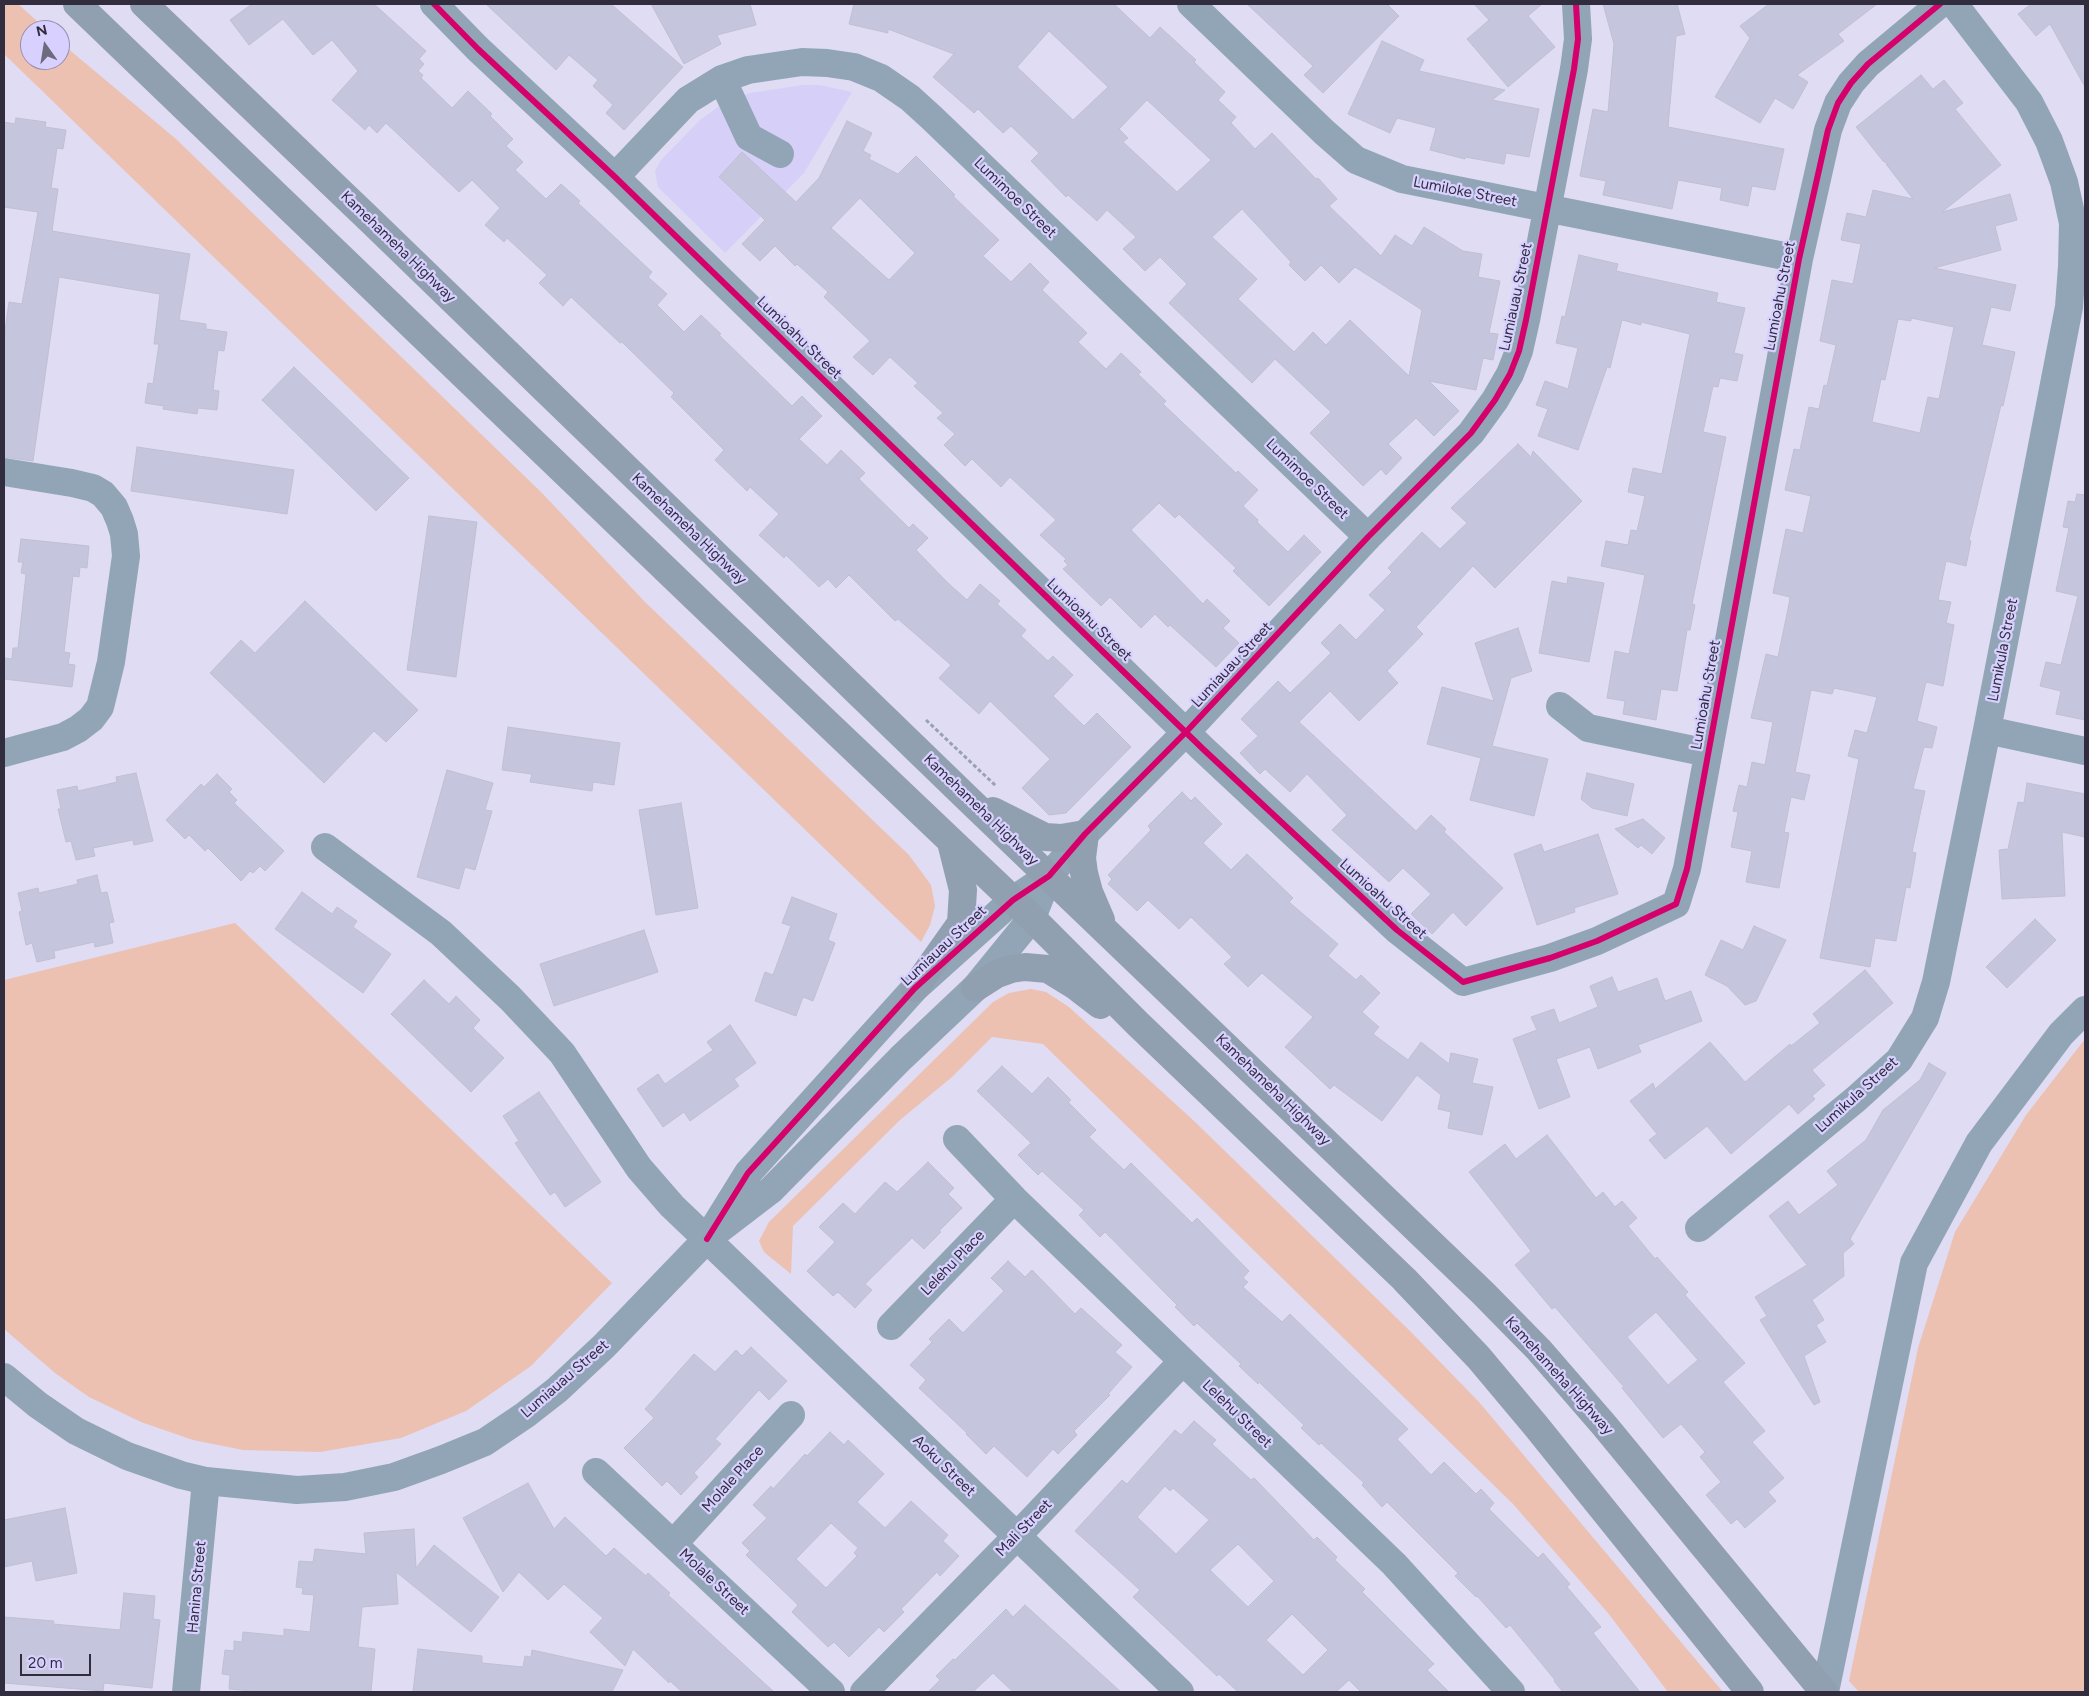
<!DOCTYPE html>
<style>
body{margin:0}
#map{position:relative;width:2089px;height:1696px;overflow:hidden;background:#dfdcf4;font-family:Figtree,sans-serif}
canvas{display:block}
.frame{position:absolute;inset:0;border:5px solid #312d3f;pointer-events:none}
.north{position:absolute;left:20px;top:20px;width:50px;height:50px;box-sizing:border-box;background:#d8d1ff;border:1px solid #958fb2;border-radius:50%;rotate:347deg;font-size:14px;font-weight:700;line-height:20px;text-align:center;color:#312d3f}
.north::after{content:'';display:block;margin:auto;width:18px;height:22px;background:#6e6a7e;clip-path:polygon(50% 0,100% 100%,50% 72%,0 100%)}
.scale{position:absolute;left:20px;top:1654px;width:71px;height:22px;box-sizing:border-box;border:2px solid #312d3f;border-top:0;padding-left:6px;font-size:15px;line-height:18px;white-space:nowrap;color:#312d3f;-webkit-text-stroke:4px #d8d1ff;paint-order:stroke}
</style>
<div id="map">
<canvas width="2089" height="1696"></canvas>
<div class="frame"></div>
<div class="north">N</div>
<div class="scale">20 m</div>
</div>
<script>
const ctx = document.querySelector('canvas').getContext('2d');
ctx.lineJoin = 'round';
function fillPath(path, color) {
  ctx.fillStyle = color;
  ctx.fill(path, 'evenodd');
}
function poly(rows) {
  const path = new Path2D();
  for (const r of rows) {
    path.moveTo(r[0], r[1]);
    for (let i = 2; i < r.length; i += 2) path.lineTo(r[i], r[i + 1]);
  }
  return path;
}
function strokePath(path, color, width, dash) {
  ctx.strokeStyle = color;
  ctx.lineWidth = width;
  ctx.lineCap = dash ? 'butt' : 'round';
  ctx.setLineDash(dash || []);
  ctx.stroke(path);
}
function label(font, color, halo, rows, align = 'center') {
  ctx.font = font + ' Figtree,sans-serif';
  ctx.lineWidth = 4.5;
  ctx.setLineDash([]);
  ctx.textBaseline = 'middle';
  ctx.strokeStyle = halo;
  ctx.fillStyle = color;
  for (const [text, x, y, turn = 0] of rows) {
    ctx.save();
    ctx.translate(x, y);
    ctx.rotate((+turn || 0) * Math.PI / 180);
    ctx.textAlign = isNaN(turn) ? turn : align;
    if (halo) ctx.strokeText(text, 0, 0);
    ctx.fillText(text, 0, 0);
    ctx.restore();
  }
}
fillPath(poly([
 [803,85,819,85,852,92,804,173,725,253,658,187,655,171,661,160,700,120,718,107,731,100,750,93]
]), '#d6d0f8');
fillPath(poly([
 [4,4,18,4,47,30,30,30,30,60,60,60,60,42,176,139,542,493,645,602,909,855,931,885,935,906,930,925,921,942,4,54],
 [235,923,612,1283,531,1366,466,1411,401,1438,320,1452,243,1450,193,1440,141,1422,89,1397,55,1373,4,1329,4,980],
 [1031,989,1046,992,1069,1007,1193,1120,1409,1330,1479,1402,1723,1692,1668,1692,1608,1613,1513,1504,1043,1044,992,1037,952,1077,900,1120,793,1226,791,1274,764,1252,759,1241,769,1222,993,1002,1009,993],
 [2085,1039,2085,1692,1859,1692,1849,1681,1918,1348,1955,1232,2026,1115]
]), '#ecc1b2');
const building = poly([
 [252,4,374,4,426,51,419,59,424,64,418,71,423,75,421,78,452,108,468,91,492,114,490,116,513,139,506,146,523,162,515,170,546,199,561,184,580,201,578,203,652,272,648,277,667,294,657,305,684,332,701,315,721,334,719,335,792,406,802,396,822,416,799,439,827,465,841,450,865,473,859,479,909,528,913,524,928,538,916,550,948,583,967,600,980,584,1000,601,997,604,1026,630,1021,636,1048,661,1053,656,1073,675,1053,696,1084,726,1097,713,1131,747,1066,813,1049,815,1022,788,1050,759,990,701,979,714,939,678,951,665,898,619,895,621,849,575,836,588,828,579,819,587,786,555,784,558,759,535,779,514,750,487,747,491,715,460,724,450,671,397,674,393,622,342,620,343,571,297,563,306,539,283,547,275,507,238,504,242,485,225,500,208,472,180,459,192,386,123,377,133,369,125,365,130,332,100,358,71,332,40,313,55,283,19,249,45,230,20,252,4],
 [486,4,611,4,683,67,624,130,606,113,613,105,593,86,598,80,569,55,556,70,486,4],
 [651,4,750,4,756,25,717,35,721,44,684,64,651,4],
 [854,4,1114,4,1150,38,1160,27,1196,60,1194,62,1225,92,1218,100,1236,117,1231,123,1255,149,1272,133,1316,179,1318,178,1337,199,1329,206,1381,256,1395,235,1412,246,1424,227,1463,251,1482,254,1478,277,1500,281,1489,333,1498,334,1493,360,1483,358,1476,390,1429,381,1459,411,1434,436,1416,418,1388,444,1402,458,1386,475,1381,469,1363,486,1310,433,1331,412,1275,359,1252,383,1169,303,1187,284,1160,257,1145,271,1123,249,1136,237,1107,210,1097,221,1068,195,1066,197,1031,161,1039,153,1011,126,1003,133,978,109,974,113,933,77,954,54,888,29,888,33,849,24,854,4],
 [1049,31,1108,87,1073,120,1017,67,1049,31],
 [1147,100,1211,160,1177,192,1123,142,1128,138,1119,129,1147,100],
 [1242,209,1291,262,1289,265,1305,281,1321,265,1339,283,1355,267,1422,310,1409,376,1350,320,1326,345,1313,332,1294,352,1238,299,1257,279,1212,237,1242,209],
 [1247,4,1387,4,1399,16,1323,93,1304,75,1313,66,1247,4],
 [1474,4,1542,4,1528,16,1555,47,1508,87,1467,39,1489,20,1474,4],
 [1603,4,1677,4,1685,34,1676,36,1668,127,1784,149,1775,190,1752,186,1748,206,1720,200,1722,188,1678,180,1672,209,1603,195,1606,181,1580,176,1593,109,1608,112,1614,44,1603,4],
 [1769,4,1877,4,1838,34,1844,41,1797,75,1808,82,1793,109,1775,98,1760,123,1715,97,1750,38,1740,26,1769,4],
 [2031,4,2085,4,2085,87,2050,24,2036,36,2018,14,2031,4],
 [1382,41,1424,60,1419,71,1505,90,1492,100,1539,109,1529,157,1506,153,1504,164,1465,157,1465,159,1430,150,1436,128,1397,118,1390,133,1348,114,1382,41],
 [1921,75,1933,89,1944,80,1963,103,1955,109,2001,165,1942,212,2010,194,2017,220,1995,226,2001,250,1934,268,2016,285,2010,311,1991,307,1982,345,2015,352,2003,406,2001,405,1969,540,1971,541,1966,566,1946,561,1938,600,1951,602,1946,623,1954,625,1943,686,1926,682,1917,721,1937,727,1932,748,1924,747,1913,789,1925,791,1912,852,1916,853,1910,888,1906,887,1896,941,1875,938,1870,967,1820,958,1859,759,1848,756,1855,730,1867,733,1877,697,1834,688,1832,694,1811,690,1795,772,1810,775,1804,800,1791,797,1784,832,1789,833,1779,888,1746,882,1752,851,1731,847,1738,812,1733,811,1739,785,1747,787,1752,762,1765,765,1773,722,1751,718,1766,654,1778,657,1789,604,1790,597,1773,593,1786,529,1803,533,1811,496,1785,490,1794,449,1800,450,1809,407,1819,409,1824,385,1827,386,1836,345,1820,341,1832,280,1853,284,1861,244,1841,240,1847,213,1866,217,1873,190,1913,199,1886,164,1890,165,1883,161,1856,127,1921,75],
 [1911,318,1954,327,1939,399,1928,397,1920,433,1872,422,1881,379,1885,380,1898,319,1911,321,1911,318],
 [16,118,46,122,45,127,66,130,63,149,57,148,51,188,58,189,52,231,190,254,179,320,206,324,206,329,227,332,224,351,218,350,213,390,219,391,217,410,198,408,197,414,163,409,164,406,145,403,148,383,153,384,159,344,154,344,160,294,59,277,33,461,4,457,4,338,9,302,22,304,38,212,4,207,4,122,15,124,16,118],
 [847,121,872,133,863,151,871,155,869,159,898,174,916,156,955,195,953,196,999,240,983,256,1011,282,1030,263,1049,282,1042,290,1087,333,1078,342,1106,369,1121,353,1141,372,1138,374,1166,401,1163,404,1236,473,1238,471,1258,490,1243,506,1258,520,1257,522,1288,552,1304,535,1321,552,1269,606,1233,571,1236,568,1179,514,1175,518,1159,503,1131,530,1203,604,1207,599,1230,621,1223,628,1239,643,1216,667,1170,625,1168,627,1155,614,1141,628,1110,597,1101,606,1063,569,1068,565,1064,561,1066,559,1040,535,1056,520,1010,477,1001,487,972,459,965,466,944,445,955,434,937,418,943,413,914,386,918,383,890,357,873,375,853,357,870,341,824,297,828,292,797,264,795,266,775,246,760,261,742,244,765,220,719,177,742,152,796,202,819,178,847,121],
 [860,198,915,253,889,280,831,228,860,198],
 [1579,255,1618,264,1616,271,1718,293,1716,302,1745,308,1734,353,1743,355,1737,381,1720,378,1718,387,1713,386,1703,432,1726,437,1692,604,1695,605,1690,630,1687,630,1677,691,1661,689,1656,720,1623,714,1625,701,1607,698,1615,651,1629,654,1645,575,1601,566,1606,541,1628,545,1631,530,1637,531,1645,496,1628,492,1633,468,1662,474,1690,334,1641,322,1641,325,1622,320,1610,368,1607,367,1578,450,1538,436,1548,409,1536,405,1545,381,1568,389,1578,348,1556,343,1562,316,1565,317,1579,255],
 [294,367,409,478,376,511,262,400,294,367],
 [1518,444,1531,457,1533,451,1582,501,1495,588,1473,566,1416,627,1423,634,1387,671,1398,683,1359,721,1330,691,1299,722,1416,831,1431,815,1446,829,1444,832,1503,888,1466,926,1453,912,1432,934,1411,914,1431,894,1403,868,1389,882,1332,830,1347,815,1307,774,1290,792,1265,769,1260,774,1240,753,1258,736,1241,719,1278,681,1290,693,1331,653,1321,643,1340,624,1356,640,1385,610,1369,595,1392,572,1388,568,1422,532,1440,549,1467,523,1451,508,1518,444],
 [137,447,294,470,287,514,131,491,137,447],
 [2077,494,2085,495,2085,720,2056,714,2061,691,2040,686,2046,662,2061,665,2078,596,2056,591,2069,528,2063,527,2068,501,2075,502,2077,494],
 [429,516,477,522,456,677,407,670,429,516],
 [21,539,89,546,87,568,80,567,79,577,73,576,64,652,70,653,68,664,75,665,72,687,4,679,5,658,12,659,13,648,18,648,26,574,21,573,23,562,18,562,21,539],
 [1568,577,1604,583,1589,662,1539,653,1552,581,1567,584,1568,577],
 [305,601,418,710,386,742,374,731,324,783,210,673,241,640,255,653,305,601],
 [1518,628,1532,671,1511,678,1492,746,1548,759,1534,816,1470,800,1481,758,1427,744,1442,687,1494,701,1475,643,1518,628],
 [508,727,620,743,614,785,593,782,592,791,530,782,532,774,502,770,508,727],
 [447,770,493,783,485,810,492,811,475,870,465,867,459,889,417,877,447,770],
 [136,773,153,841,134,845,133,840,93,848,95,856,76,860,71,841,66,842,58,809,61,809,57,790,77,786,78,791,117,782,116,777,136,773],
 [1587,773,1634,784,1627,816,1592,808,1581,799,1587,773],
 [217,774,232,789,229,792,237,800,234,803,284,851,265,871,260,866,253,873,250,871,241,881,208,848,205,851,189,835,185,839,166,820,201,784,204,787,217,774],
 [2027,783,2085,794,2085,837,2062,832,2065,896,2002,899,1999,850,2008,849,2018,802,2024,803,2027,783],
 [1182,792,1191,801,1195,797,1222,824,1203,843,1231,870,1247,854,1293,898,1289,902,1338,944,1328,956,1356,980,1361,975,1380,993,1362,1012,1379,1027,1373,1034,1408,1060,1421,1042,1449,1064,1451,1053,1478,1059,1472,1083,1493,1087,1482,1135,1448,1128,1451,1112,1438,1109,1441,1095,1417,1075,1382,1121,1334,1085,1330,1089,1285,1047,1313,1017,1262,973,1248,987,1224,964,1232,957,1191,917,1179,929,1148,900,1137,911,1108,884,1112,879,1108,875,1151,830,1148,826,1182,792],
 [681,803,698,908,656,915,639,810,681,803],
 [1643,819,1665,838,1652,854,1641,845,1638,848,1615,829,1643,819],
 [1598,834,1618,894,1574,908,1575,912,1537,925,1514,854,1541,844,1544,852,1598,834],
 [97,875,101,893,107,892,114,922,109,923,113,943,95,947,94,942,54,951,55,958,37,962,32,943,26,945,19,912,22,911,18,893,38,888,39,893,78,884,77,880,97,875],
 [302,892,332,914,337,907,357,921,353,927,391,954,363,993,275,929,302,892],
 [792,897,837,914,828,940,835,943,813,1001,803,997,796,1016,755,1001,765,972,773,975,791,926,782,923,792,897],
 [2035,919,2056,940,2007,988,1986,967,2035,919],
 [1754,926,1786,940,1756,1001,1745,1005,1727,986,1705,975,1721,940,1743,950,1754,926],
 [644,930,658,972,554,1006,540,964,644,930],
 [1865,970,1893,1003,1812,1070,1825,1085,1812,1096,1815,1099,1798,1114,1789,1104,1731,1154,1707,1126,1665,1159,1649,1140,1657,1134,1630,1101,1653,1083,1655,1089,1710,1042,1745,1082,1790,1044,1791,1046,1820,1023,1813,1014,1865,970],
 [1612,977,1618,992,1657,978,1665,1001,1691,991,1702,1021,1638,1045,1641,1052,1598,1069,1590,1047,1556,1059,1570,1097,1539,1109,1513,1039,1537,1030,1531,1017,1554,1009,1559,1023,1598,1007,1590,986,1612,977],
 [424,980,449,1004,456,996,480,1020,473,1028,504,1058,471,1092,391,1014,424,980],
 [730,1025,756,1063,734,1079,739,1086,690,1121,684,1112,663,1127,637,1089,658,1074,665,1084,713,1050,707,1042,730,1025],
 [1929,1063,1946,1073,1850,1239,1854,1244,1843,1253,1844,1276,1812,1300,1824,1320,1816,1325,1826,1342,1804,1356,1820,1402,1814,1405,1760,1320,1767,1316,1755,1297,1807,1265,1769,1216,1788,1201,1799,1215,1838,1185,1827,1171,1866,1140,1883,1110,1920,1080,1929,1063],
 [1002,1066,1032,1094,1048,1077,1071,1100,1068,1102,1096,1130,1089,1137,1124,1170,1131,1163,1192,1223,1197,1218,1249,1271,1243,1278,1248,1282,1243,1287,1282,1322,1290,1314,1408,1429,1397,1439,1431,1475,1444,1462,1476,1494,1481,1489,1494,1503,1489,1509,1538,1558,1543,1553,1570,1584,1567,1587,1601,1627,1593,1633,1640,1692,1563,1692,1554,1681,1555,1680,1510,1625,1506,1628,1477,1596,1476,1597,1455,1576,1458,1573,1387,1502,1382,1507,1362,1485,1364,1483,1321,1443,1319,1445,1301,1428,1304,1425,1259,1382,1258,1384,1239,1366,1241,1364,1197,1323,1194,1326,1175,1307,1177,1305,1105,1232,1100,1237,1079,1215,1084,1210,1042,1171,1038,1175,1018,1155,1031,1143,977,1091,1002,1066],
 [539,1092,601,1182,565,1207,555,1192,550,1195,515,1143,519,1141,503,1116,539,1092],
 [1547,1135,1596,1198,1603,1192,1615,1207,1622,1201,1637,1218,1628,1226,1655,1259,1657,1257,1688,1292,1685,1295,1745,1363,1723,1382,1765,1431,1752,1442,1784,1478,1768,1492,1776,1501,1745,1528,1737,1519,1731,1524,1706,1495,1721,1482,1700,1457,1705,1452,1681,1424,1663,1438,1622,1388,1624,1387,1555,1307,1552,1309,1515,1265,1531,1251,1469,1172,1505,1144,1516,1159,1547,1135],
 [1656,1312,1698,1360,1668,1385,1627,1337,1656,1312],
 [928,1162,954,1188,948,1194,962,1208,939,1231,941,1232,924,1249,912,1238,865,1284,872,1290,855,1308,838,1292,833,1296,807,1271,835,1242,819,1227,843,1203,855,1214,885,1182,897,1192,928,1162],
 [1008,1261,1025,1277,1032,1270,1075,1314,1081,1308,1122,1345,1115,1352,1132,1367,1108,1394,1110,1395,1074,1431,1077,1435,1058,1454,1053,1449,1027,1477,994,1446,986,1454,966,1434,967,1433,919,1388,926,1380,910,1365,932,1342,929,1339,949,1319,963,1333,1004,1291,991,1278,1008,1261],
 [751,1347,787,1381,769,1400,759,1390,715,1439,721,1444,694,1473,698,1477,681,1495,667,1481,662,1486,624,1448,654,1418,645,1409,694,1354,715,1372,736,1350,742,1356,751,1347],
 [1194,1421,1216,1440,1212,1444,1251,1480,1254,1478,1314,1540,1317,1537,1337,1557,1335,1560,1365,1589,1362,1592,1434,1664,1427,1670,1449,1692,1361,1692,1349,1680,1336,1692,1238,1692,1219,1674,1217,1676,1133,1597,1140,1590,1075,1531,1122,1480,1127,1484,1175,1430,1181,1435,1194,1421],
 [1165,1486,1170,1491,1173,1488,1209,1520,1176,1554,1137,1517,1165,1486],
 [1238,1544,1274,1581,1248,1607,1210,1570,1238,1544],
 [1292,1614,1328,1650,1303,1675,1266,1640,1292,1614],
 [830,1432,844,1445,848,1440,884,1474,857,1502,885,1528,911,1501,948,1535,943,1541,959,1556,940,1576,937,1572,901,1609,904,1612,884,1632,879,1627,849,1657,834,1642,828,1647,792,1612,798,1605,746,1555,750,1551,742,1543,767,1518,753,1505,771,1486,773,1489,805,1454,807,1456,830,1432],
 [831,1523,858,1548,854,1553,857,1556,826,1588,796,1559,831,1523],
 [528,1483,554,1529,565,1517,606,1556,614,1548,646,1576,648,1573,670,1593,668,1595,774,1692,682,1692,670,1681,669,1683,633,1649,625,1666,590,1632,603,1618,564,1584,548,1600,519,1572,503,1592,463,1518,528,1483],
 [65,1508,77,1573,36,1581,32,1561,4,1567,4,1520,65,1508],
 [414,1529,416,1568,434,1545,499,1597,471,1632,396,1572,398,1604,362,1607,358,1647,375,1649,371,1692,263,1692,229,1689,230,1675,222,1674,225,1650,234,1651,234,1641,242,1642,243,1632,284,1636,284,1629,310,1632,314,1595,302,1594,303,1588,296,1587,299,1561,313,1562,315,1549,366,1554,364,1533,414,1529],
 [124,1593,155,1596,153,1619,160,1620,152,1688,104,1683,103,1691,4,1683,4,1617,54,1621,53,1624,120,1630,124,1593],
 [1025,1605,1121,1692,1013,1692,993,1673,973,1692,928,1692,940,1680,936,1676,953,1659,955,1660,1006,1609,1013,1617,1025,1605],
 [418,1649,482,1656,482,1663,523,1667,525,1656,531,1657,532,1650,623,1670,612,1692,413,1692,418,1649]
]);
fillPath(building, '#c5c6dd');
strokePath(building, '#bfbfd2', 1);
strokePath(poly([
 [926,720,996,786]
]), '#98a2b3', 3, [4, 2.5]);
strokePath(poly([
 [434,4,478,49,615,177,1203,749,1397,930,1463,982,1550,958,1597,941,1676,904,1687,869,1799,259,1828,130,1838,103,1851,83,1868,64,1940,4],
 [1191,4,1324,132,1356,160,1402,179,1799,259],
 [722,79,749,137,780,154],
 [615,177,688,100,722,79,748,70,802,62,827,63,854,67,881,78,910,98,932,118,1368,537],
 [4,472,72,483,93,488,103,494,114,507,120,521,124,534,126,556,111,662,100,707,91,719,78,729,63,737,4,753],
 [1560,706,1588,728,1708,753],
 [1987,730,2085,751],
 [325,847,441,933,510,998,562,1053,639,1168,672,1206,1180,1692],
 [957,1139,1014,1199,1394,1564,1511,1692],
 [1699,1228,1856,1099,1899,1060,1925,1018,1936,982,1987,730,2069,307,2072,266,2073,223,2064,182,2049,141,2029,102,1954,4],
 [707,1239,748,1173,915,988,1013,900,1049,876,1085,834,1186,732,1368,537,1471,433,1495,400,1510,374,1519,351,1526,320,1574,69,1578,39,1576,4],
 [891,1326,1014,1199],
 [4,1377,38,1405,76,1431,127,1456,181,1475,206,1481,297,1490,345,1487,394,1477,441,1460,485,1442,525,1415,557,1390,604,1346,707,1239,771,1190,901,1058,975,988,1032,918,1041,895],
 [596,1472,831,1692],
 [674,1543,791,1415],
 [186,1692,206,1481],
 [864,1692,1017,1536,1182,1362],
 [1825,1692,1914,1263,1979,1143,2061,1034,2085,1010]
]), '#91a5b6', 28);
strokePath(poly([
 [77,4,707,609,1032,918,1138,1024,1404,1279,1479,1358,1536,1426,1750,1692],
 [144,4,371,221,967,798,1483,1293,1539,1350,1604,1425,1824,1692],
 [993,811,1045,837,1061,838,1085,834,1082,858,1084,873,1089,892,1101,920],
 [915,988,961,923,963,890,951,842],
 [975,988,997,974,1011,969,1025,967,1048,969,1074,985,1100,1005]
]), '#91a0b0', 28);
strokePath(poly([
 [434,4,478,49,615,177,1203,749,1397,930,1463,982,1550,958,1597,941,1676,904,1687,869,1799,259,1828,130,1838,103,1851,83,1868,64,1940,4],
 [707,1239,748,1173,915,988,1013,900,1049,876,1085,834,1186,732,1368,537,1471,433,1495,400,1510,374,1519,351,1526,320,1574,69,1578,39,1576,4]
]), '#d6006c', 6);
label('15px', '#312d3f', '#d8d1ff', [
 ["Lumiloke Street",1465,192,11],
 ["Lumimoe Street",1015,198,44],
 ["Kamehameha Highway",398,247,44],
 ["Lumioahu Street",1780,296,-79],
 ["Lumiauau Street",1516,297,-78],
 ["Lumioahu Street",799,338,44],
 ["Lumimoe Street",1307,479,44],
 ["Kamehameha Highway",689,529,44],
 ["Lumioahu Street",1089,620,44],
 ["Lumikula Street",2003,650,-79],
 ["Lumiauau Street",1232,665,-47],
 ["Lumioahu Street",1706,695,-80],
 ["Kamehameha Highway",981,810,44],
 ["Lumioahu Street",1383,899,42],
 ["Lumiauau Street",944,946,-43],
 ["Kamehameha Highway",1273,1090,44],
 ["Lumikula Street",1857,1095,-42],
 ["Lelehu Place",953,1263,-46],
 ["Kamehameha Highway",1559,1376,48],
 ["Lumiauau Street",565,1379,-41],
 ["Lelehu Street",1237,1414,44],
 ["Aoku Street",944,1466,44],
 ["Molale Place",733,1479,-48],
 ["Mali Street",1024,1528,-46],
 ["Molale Street",714,1582,43],
 ["Hanina Street",197,1587,-85]
]);
</script>
